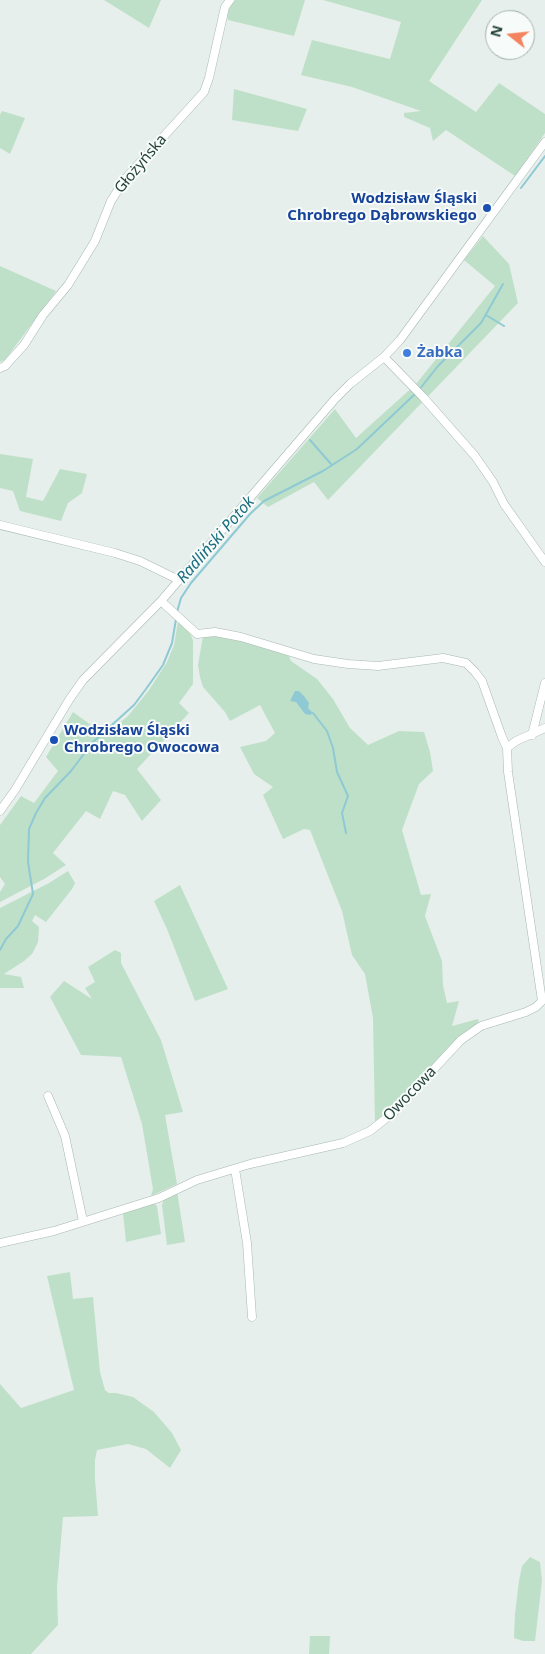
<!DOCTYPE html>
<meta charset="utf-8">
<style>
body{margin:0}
#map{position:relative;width:545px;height:1654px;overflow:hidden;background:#e6efeb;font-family:"Noto Sans",sans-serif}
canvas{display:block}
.north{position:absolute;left:485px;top:10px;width:50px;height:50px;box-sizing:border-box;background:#f7fbf9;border:1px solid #a3b1ad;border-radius:50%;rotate:286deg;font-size:14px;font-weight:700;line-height:20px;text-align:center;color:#24423a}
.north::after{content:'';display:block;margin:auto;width:18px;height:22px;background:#f4845f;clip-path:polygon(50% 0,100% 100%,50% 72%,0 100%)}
</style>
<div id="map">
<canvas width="545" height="1654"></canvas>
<div class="north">N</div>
</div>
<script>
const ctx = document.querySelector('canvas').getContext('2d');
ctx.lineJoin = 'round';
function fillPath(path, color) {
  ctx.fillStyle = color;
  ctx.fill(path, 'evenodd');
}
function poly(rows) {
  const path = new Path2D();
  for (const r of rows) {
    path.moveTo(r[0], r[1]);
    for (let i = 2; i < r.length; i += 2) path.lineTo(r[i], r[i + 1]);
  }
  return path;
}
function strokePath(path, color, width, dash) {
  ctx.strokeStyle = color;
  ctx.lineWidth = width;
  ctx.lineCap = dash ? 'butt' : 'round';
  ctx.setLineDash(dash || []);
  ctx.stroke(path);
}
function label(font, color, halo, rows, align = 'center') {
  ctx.font = font + ' "Noto Sans",sans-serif';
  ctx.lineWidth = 4;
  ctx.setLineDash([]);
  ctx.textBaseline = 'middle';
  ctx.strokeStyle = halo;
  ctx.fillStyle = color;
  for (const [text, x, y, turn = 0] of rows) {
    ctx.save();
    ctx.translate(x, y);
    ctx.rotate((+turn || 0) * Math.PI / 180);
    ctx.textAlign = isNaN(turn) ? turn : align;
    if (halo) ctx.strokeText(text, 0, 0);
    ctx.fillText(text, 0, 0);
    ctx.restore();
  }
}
fillPath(poly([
 [104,0,161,0,149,28],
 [235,0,305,0,294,36,228,20,227,15,231,4],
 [323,0,482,0,429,81,476,112,499,83,545,114,545,133,515,176,446,130,433,141,430,128,404,117,404,113,421,111,352,87,301,75,312,40,390,59,401,22],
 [234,89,307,109,298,131,232,120],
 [2,111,25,118,10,154,0,148,0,115],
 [483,236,509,264,518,303,328,500,314,482,268,507,257,498,335,409,356,438,416,384,495,286,464,260],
 [0,266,56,291,5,360,0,362],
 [0,454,33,459,26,497,43,501,60,469,87,474,82,493,68,503,61,521,20,511,13,491,0,488],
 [178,621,190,632,193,641,193,684,179,703,189,713,137,769,161,800,142,821,125,795,113,791,100,819,86,811,53,853,66,865,44,879,0,902,0,892,5,884,0,877,0,825,21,796,34,803,58,771,46,757,73,712,105,735,128,716,149,690,167,662,174,645],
 [203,636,218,636,260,645,289,656,291,661,317,679,333,699,350,728,368,745,399,731,424,732,430,752,433,771,419,784,402,830,421,895,431,894,425,916,442,961,443,985,447,1003,459,1001,452,1026,478,1019,479,1024,392,1110,375,1124,373,1018,365,974,352,955,342,911,310,830,304,829,283,839,263,795,273,787,254,774,240,747,266,741,275,733,260,705,230,721,225,712,203,687,200,677,198,665],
 [68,871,75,883,72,889,46,922,35,915,32,921,39,927,38,942,32,954,24,961,4,974,21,977,24,988,0,988,0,908,49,883],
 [180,885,228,989,195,1001,167,929,154,901],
 [115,950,121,953,121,963,161,1040,183,1112,165,1115,177,1184,151,1196,153,1189,142,1124,121,1057,81,1055,50,997,64,981,92,999,85,988,95,982,88,967],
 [177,1191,185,1242,167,1245,162,1205,164,1199],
 [152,1202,157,1206,161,1234,126,1242,123,1213],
 [70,1272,73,1299,93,1297,100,1372,105,1390,109,1393,116,1393,133,1397,154,1412,172,1433,181,1450,170,1468,146,1449,128,1444,97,1450,95,1460,95,1479,98,1516,63,1517,57,1587,58,1625,31,1654,0,1654,0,1384,21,1408,74,1390,47,1276],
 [530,1557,540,1562,542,1581,535,1641,523,1641,514,1638,515,1614,519,1581,522,1566],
 [310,1636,330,1636,329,1654,309,1654]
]), '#bfe0c8');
fillPath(poly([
 [295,691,299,691,304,696,309,703,308,708,313,713,310,715,305,714,296,702,290,701]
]), '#8ec9d4');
strokePath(poly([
 [521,188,545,156],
 [486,315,504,326],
 [419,390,438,366,481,323,503,284],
 [310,440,331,464],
 [177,612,181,598,191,583,250,514,264,501,323,471,357,449,416,393],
 [313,713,327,731,333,748,337,772,348,796,342,813,346,833],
 [0,950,6,939,18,926,33,894,28,862,29,829,36,813,45,798,71,771,93,742,134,705,146,689,163,665,172,643,176,619]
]), '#8ec9d4', 2);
const minor = poly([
 [384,357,423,397,475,456,493,482,504,504,545,562],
 [0,368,5,366,24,345,43,315,68,285,95,241,111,201,125,179,204,92,209,78,225,7,230,0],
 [0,525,115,553,140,561,179,580],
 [532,735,545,683],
 [507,748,516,741,545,728],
 [0,811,15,790,69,700,83,680,161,601,335,399,350,384,384,357,400,340,545,142],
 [48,1096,65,1136,83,1221],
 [235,1169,247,1243,252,1317],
 [0,1243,54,1231,159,1198,197,1180,250,1164,343,1143,370,1131,394,1112,461,1040,481,1026,526,1012,536,1007,542,1001,508,772,507,748,502,737,482,681,475,672,466,663,443,658,378,666,348,664,314,659,241,637,215,632,197,634,161,601]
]);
strokePath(minor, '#a8b8b2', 9);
strokePath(minor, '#fff', 8);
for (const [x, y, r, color] of [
 [487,208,5,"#1a4fb4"],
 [407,353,5,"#3f7fe0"],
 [54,740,5,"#1a4fb4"]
]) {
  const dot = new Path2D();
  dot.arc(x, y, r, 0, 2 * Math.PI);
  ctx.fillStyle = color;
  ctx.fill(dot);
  strokePath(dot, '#f7fbf9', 2);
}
label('15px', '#24423a', '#f7fbf9', [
 ["Głożyńska",141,164,-50],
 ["Owocowa",410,1094,-46]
]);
label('bold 15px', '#164399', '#f7fbf9', [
 ["Wodzisław Śląski",477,199],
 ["Chrobrego Dąbrowskiego",477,216],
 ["Wodzisław Śląski",64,731,"left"],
 ["Chrobrego Owocowa",64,748,"left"]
], 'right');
label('bold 15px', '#366cbe', '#f7fbf9', [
 ["Żabka",417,353]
], 'left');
label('italic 16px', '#1c6f80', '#f7fbf9', [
 ["Radliński Potok",216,540,-49]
]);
</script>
